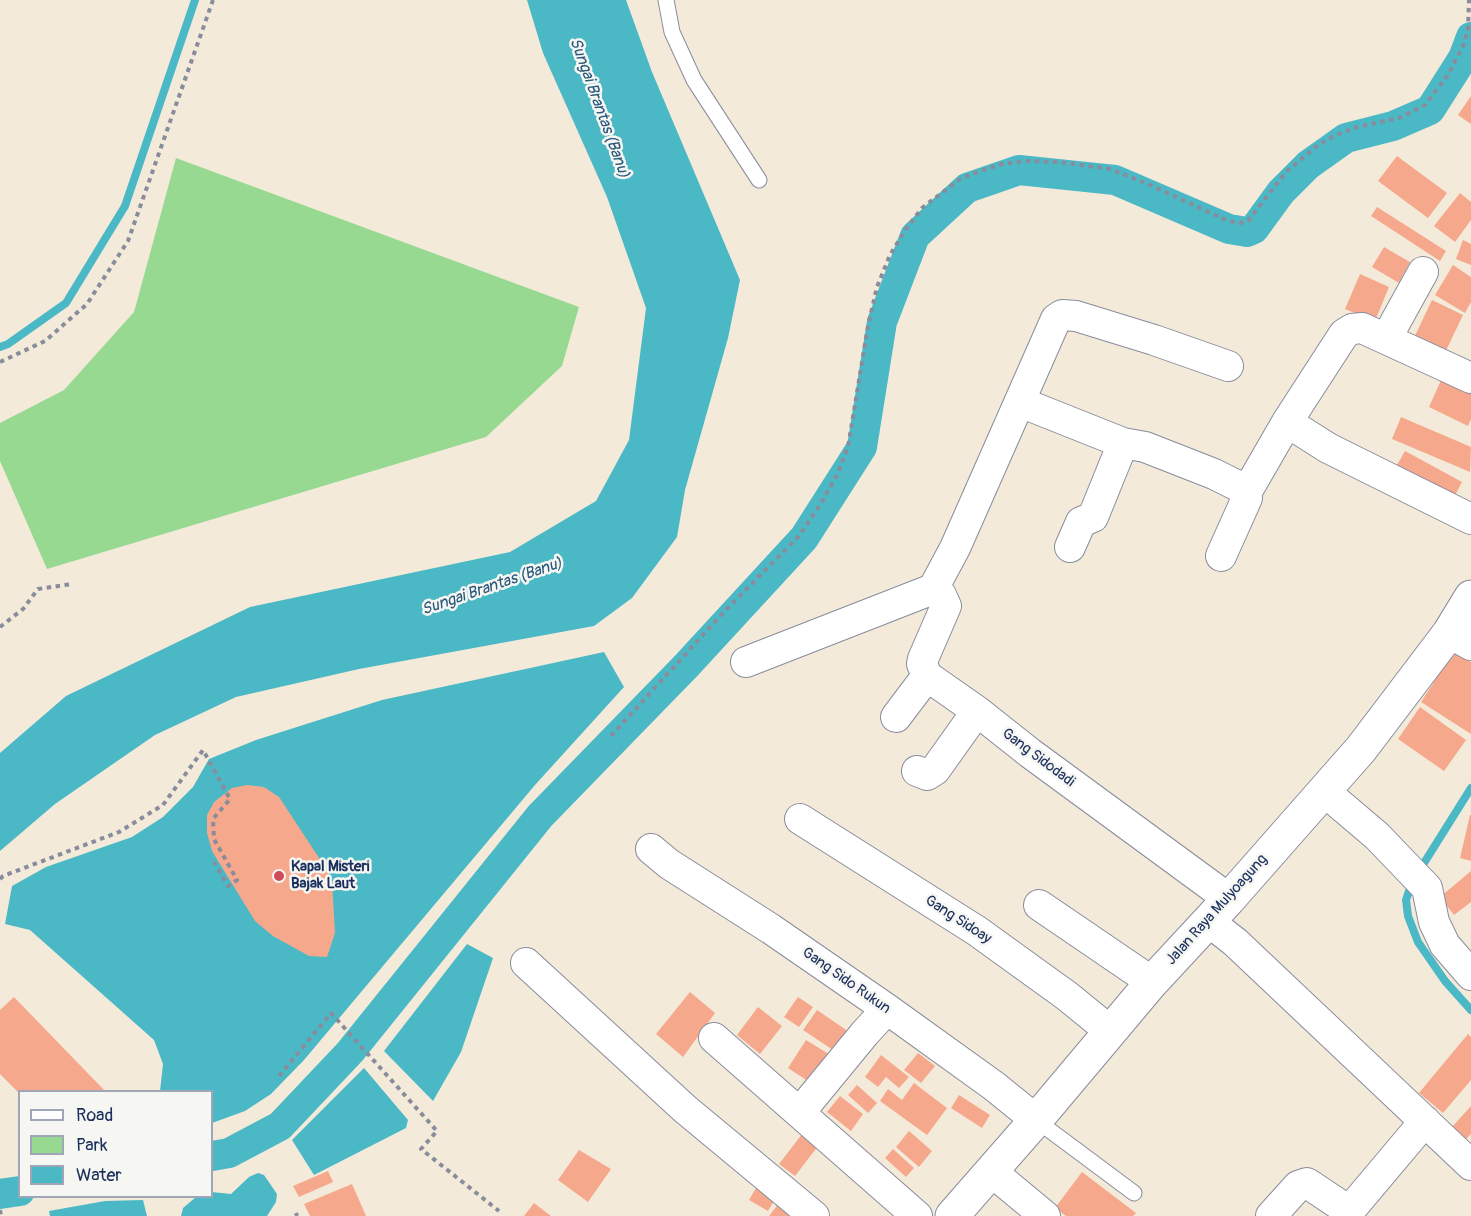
<!DOCTYPE html>
<style>
body{margin:0}
#map{position:relative;width:1471px;height:1216px;overflow:hidden;background:#f4eada;font-family:Pangolin,sans-serif}
canvas{display:block}
.legend{position:absolute;left:18px;top:1090px;width:195px;height:108px;box-sizing:border-box;background:#f6f6f2;border:2px solid #9ea6b7;margin:0;padding:8px 10px;list-style:none;font-size:18px;color:#1b2f5e}
.legend li{display:flex;align-items:center;gap:12px;height:30px}
.legend b{width:30px;border:2px solid #9ea6b7}
</style>
<div id="map">
<canvas width="1471" height="1216"></canvas>
<ul class="legend">
<li><b style="height:8px;background:#fff"></b>Road</li>
<li><b style="height:16px;background:#97d991"></b>Park</li>
<li><b style="height:16px;background:#4bb8c6"></b>Water</li>
</ul>
</div>
<script>
const ctx = document.querySelector('canvas').getContext('2d');
ctx.lineJoin = 'round';
function fillPath(path, color) {
  ctx.fillStyle = color;
  ctx.fill(path, 'evenodd');
}
function poly(rows) {
  const path = new Path2D();
  for (const r of rows) {
    path.moveTo(r[0], r[1]);
    for (let i = 2; i < r.length; i += 2) path.lineTo(r[i], r[i + 1]);
  }
  return path;
}
function strokePath(path, color, width, dash) {
  ctx.strokeStyle = color;
  ctx.lineWidth = width;
  ctx.lineCap = dash ? 'butt' : 'round';
  ctx.setLineDash(dash || []);
  ctx.stroke(path);
}
function label(font, color, halo, rows, align = 'center') {
  ctx.font = font + ' Pangolin,sans-serif';
  ctx.lineWidth = 5;
  ctx.setLineDash([]);
  ctx.textBaseline = 'middle';
  ctx.strokeStyle = halo;
  ctx.fillStyle = color;
  for (const [text, x, y, turn = 0] of rows) {
    ctx.save();
    ctx.translate(x, y);
    ctx.rotate((+turn || 0) * Math.PI / 180);
    ctx.textAlign = isNaN(turn) ? turn : align;
    if (halo) ctx.strokeText(text, 0, 0);
    ctx.fillText(text, 0, 0);
    ctx.restore();
  }
}
fillPath(poly([
 [176,158,579,307,562,366,486,437,47,569,0,461,0,423,64,390,134,312]
]), '#97d991');
fillPath(poly([
 [527,0,626,0,652,72,740,280,728,338,685,490,677,537,632,598,594,626,359,669,236,697,155,735,55,804,0,851,0,753,66,696,250,607,510,552,596,501,629,440,646,308,607,197,543,53],
 [604,652,624,687,535,785,304,1060,271,1094,245,1111,212,1123,212,1092,160,1091,163,1064,154,1040,30,930,5,924,12,886,46,867,132,837,163,817,193,787,209,759,256,740,382,700],
 [467,944,493,958,461,1052,433,1101,384,1051],
 [364,1068,408,1120,406,1128,314,1175,292,1140],
 [258,1173,264,1175,277,1194,276,1202,267,1216,181,1216,183,1208,196,1197,212,1196,212,1192,231,1194,249,1177],
 [143,1200,147,1216,50,1216,49,1211,105,1201]
]), '#4bb8c6');
strokePath(poly([
 [0,347,8,344,66,303,125,206,195,0],
 [1419,871,1471,788],
 [1412,882,1406,900,1408,916,1418,942,1445,981,1471,1010]
]), '#4bb8c6', 8);
strokePath(poly([
 [212,1156,229,1153,280,1126,350,1052,540,816,686,666,804,538,862,447,882,322,915,236,967,188,1019,170,1115,180,1229,229,1247,232,1254,229,1281,192,1308,165,1346,138,1393,126,1430,110,1463,58,1471,37],
 [0,1194,20,1191]
]), '#4bb8c6', 30);
fillPath(poly([
 [1471,96,1471,124,1458,115],
 [1397,156,1447,193,1428,218,1378,181],
 [1460,193,1471,202,1471,220,1455,242,1434,226],
 [1377,207,1446,251,1440,261,1371,216],
 [1463,240,1471,244,1471,265,1456,259],
 [1384,247,1410,262,1399,283,1372,267],
 [1453,265,1471,277,1471,302,1465,313,1435,295],
 [1360,274,1389,287,1375,321,1345,309],
 [1432,300,1463,315,1443,357,1412,342],
 [1442,378,1471,392,1471,419,1468,426,1429,407],
 [1401,417,1471,447,1470,472,1392,439],
 [1405,451,1462,482,1451,503,1393,472],
 [1454,651,1471,662,1471,734,1421,702],
 [1420,707,1466,740,1444,771,1398,739],
 [247,785,264,787,279,797,327,870,332,882,335,933,327,957,309,956,273,936,255,921,212,851,207,833,207,815,214,802,232,788],
 [1470,815,1471,815,1471,861,1460,858],
 [1471,871,1471,902,1454,915,1440,897],
 [690,992,715,1013,683,1057,656,1034],
 [14,997,106,1092,20,1092,20,1094,0,1074,0,1010],
 [798,997,813,1007,799,1027,784,1017],
 [758,1007,782,1026,760,1054,737,1035],
 [817,1010,855,1036,842,1056,803,1030],
 [1468,1034,1471,1037,1471,1080,1443,1113,1419,1093],
 [806,1040,832,1056,814,1085,788,1068],
 [918,1053,935,1066,921,1083,904,1070],
 [881,1055,909,1077,899,1088,886,1077,878,1087,865,1077],
 [914,1083,947,1108,927,1135,880,1101,888,1089,902,1100],
 [857,1085,877,1103,868,1113,848,1095],
 [959,1095,990,1115,982,1128,951,1108],
 [840,1096,863,1114,851,1131,827,1112],
 [1471,1106,1471,1134,1464,1141,1451,1128],
 [809,1125,825,1137,795,1176,779,1164],
 [909,1131,932,1151,919,1167,896,1147],
 [893,1149,914,1168,906,1177,885,1158],
 [579,1150,611,1169,588,1202,558,1180],
 [328,1171,333,1182,299,1197,293,1186],
 [1082,1172,1136,1213,1133,1216,1066,1216,1055,1208],
 [759,1183,778,1194,768,1211,749,1200],
 [352,1184,366,1216,310,1216,304,1204],
 [534,1203,551,1216,524,1216],
 [779,1203,795,1216,769,1216]
]), '#f6a88c');
const lane = poly([
 [666,0,672,32,694,80,759,180],
 [1036,1120,1134,1193]
]);
const street = poly([
 [1386,339,1423,272],
 [1020,402,1123,443,1145,447,1214,474,1242,488,1246,493],
 [1287,422,1328,448,1471,519],
 [1070,547,1081,522,1093,517,1123,443],
 [1221,556,1247,498,1246,493,1287,422,1344,334,1352,329,1362,328,1471,378],
 [933,589,941,595,946,606,923,659,922,664,927,676,977,711,1030,753,1229,899],
 [1449,633,1471,645],
 [746,662,933,589,955,548,1056,319,1062,315,1076,316,1154,340,1228,366],
 [896,717,927,676],
 [917,771,927,775,935,770,977,711],
 [1324,791,1377,836,1427,888,1434,922,1445,945,1471,975],
 [800,819,977,931,1067,996,1110,1031],
 [651,849,669,864,771,929,887,1009,994,1086,1036,1120],
 [1039,905,1152,982],
 [1208,921,1235,942,1471,1165],
 [526,963,685,1109,814,1216],
 [714,1038,917,1216],
 [800,1112,865,1033,887,1009],
 [992,1172,1045,1216],
 [1271,1216,1298,1186,1307,1183,1346,1209,1351,1209,1425,1121]
]);
const primary = poly([
 [952,1216,1036,1120,1152,982,1229,899,1361,749,1449,633,1471,597]
]);
strokePath(lane, '#888c9c', 17);
strokePath(street, '#888c9c', 32);
strokePath(primary, '#888c9c', 35);
strokePath(poly([
 [0,362,45,341,87,304,128,241,213,0],
 [0,627,23,609,38,589,72,584],
 [611,736,723,613,798,537,820,505,837,475,848,447,868,326,877,287,890,255,906,229,922,208,960,179,980,171,1002,164,1029,161,1059,162,1110,169,1148,184,1228,221,1240,223,1248,221,1286,172,1318,145,1336,135,1357,127,1399,118,1425,105,1448,75,1464,44,1468,28,1469,0],
 [0,879,3,876,119,832,163,805,203,750,230,799,213,819,214,839,237,880,228,886,214,862],
 [279,1076,331,1013,437,1131,421,1149,499,1211],
 [0,1210,1,1216],
 [296,1213,297,1216]
]), '#888c9c', 4, [4.5, 4.5]);
strokePath(lane, '#fff', 15);
strokePath(street, '#fff', 30);
strokePath(primary, '#fff', 33);
for (const [x, y, r, color] of [
 [279,876,6,"#d1495b"]
]) {
  const dot = new Path2D();
  dot.arc(x, y, r, 0, 2 * Math.PI);
  ctx.fillStyle = color;
  ctx.fill(dot);
  strokePath(dot, '#f6f6f2', 2);
}
label('15px', '#1b2f5e', '#f6f6f2', [
 ["Gang Sidodadi",1038,758,37],
 ["Jalan Raya Mulyoagung",1217,910,-48],
 ["Gang Sidoay",958,920,33],
 ["Gang Sido Rukun",846,981,35]
]);
label('bold 15px', '#1b2f5e', '#f6f6f2', [
 ["Kapal Misteri",291,867],
 ["Bajak Laut",291,884]
], 'left');
label('italic 16px', '#29587d', '#f6f6f2', [
 ["Sungai Brantas (Banu)",599,108,70],
 ["Sungai Brantas (Banu)",492,587,-19]
]);
</script>
